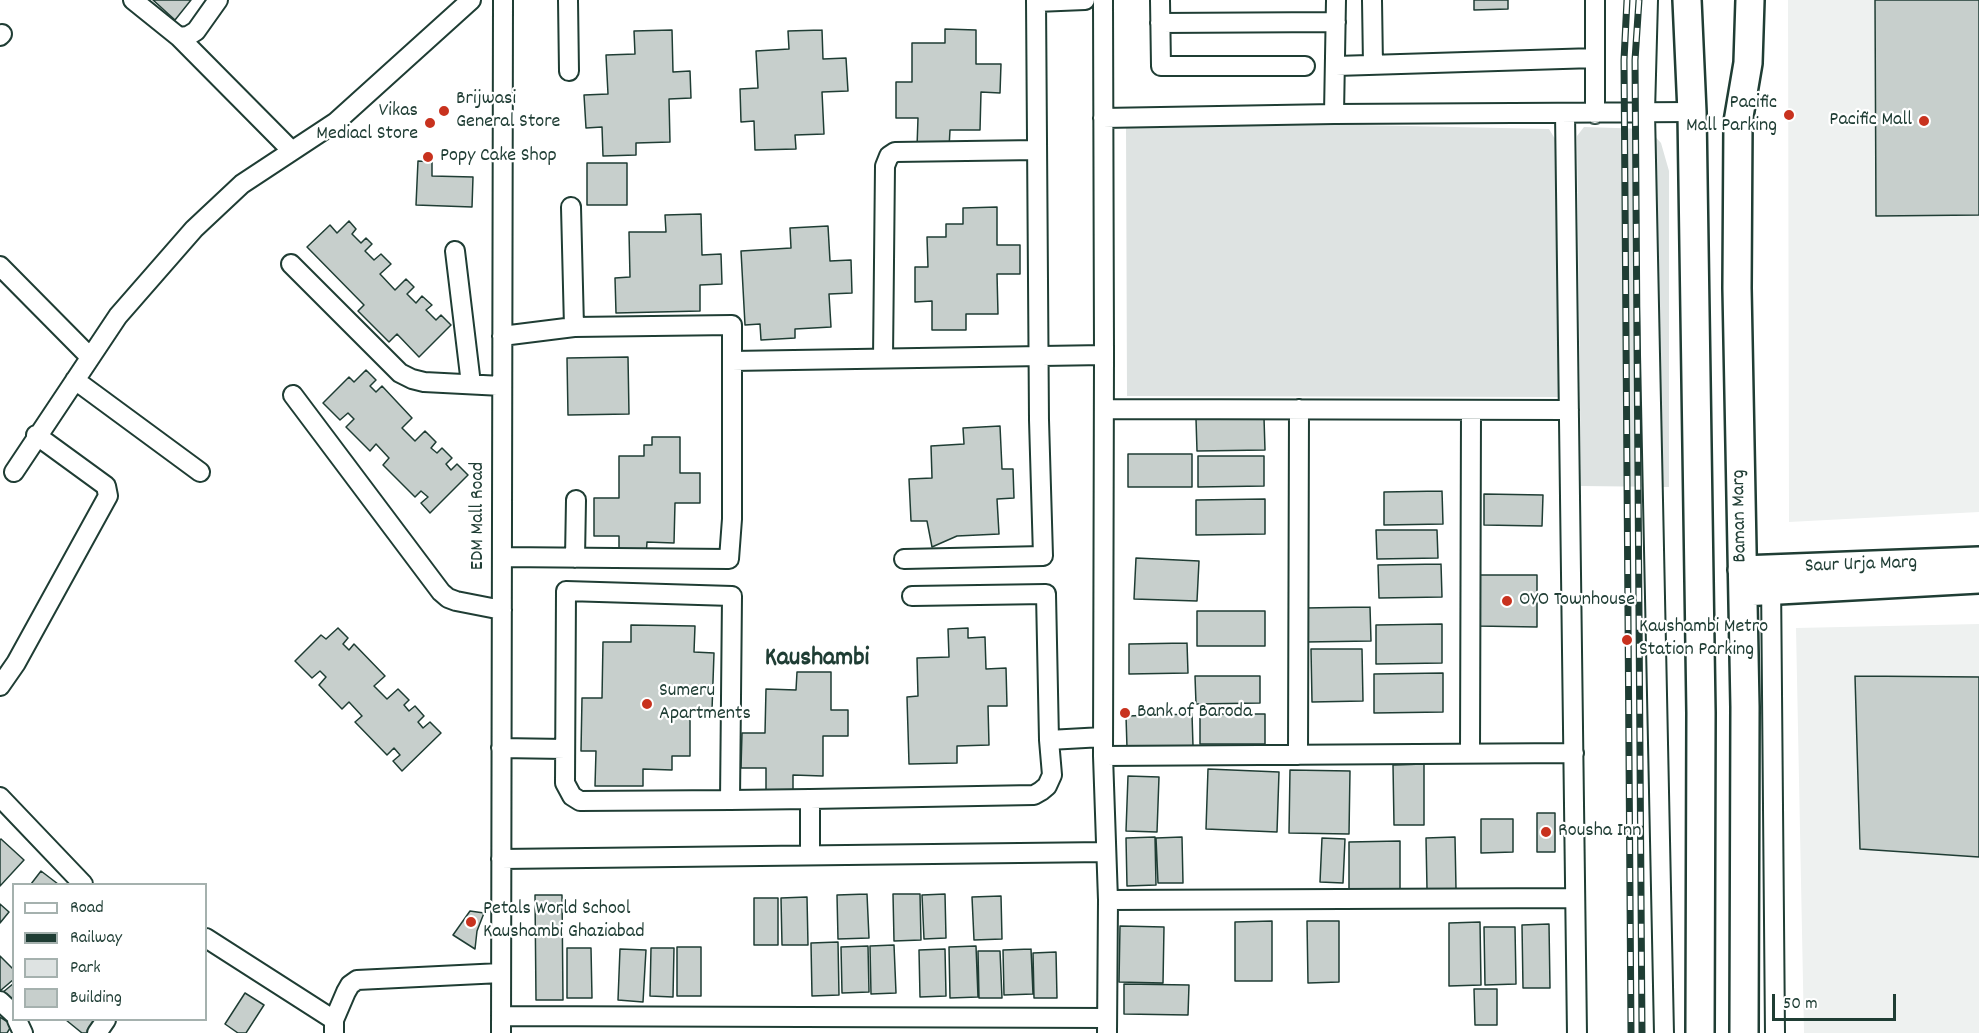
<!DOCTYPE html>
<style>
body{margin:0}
#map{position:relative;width:1979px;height:1033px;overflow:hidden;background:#fff;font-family:Dekko,sans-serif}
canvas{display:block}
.legend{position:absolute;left:12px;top:883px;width:195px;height:138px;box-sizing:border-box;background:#fff;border:2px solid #a5b1ae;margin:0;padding:8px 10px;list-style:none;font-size:18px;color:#1f3d34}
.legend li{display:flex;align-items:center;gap:12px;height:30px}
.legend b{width:30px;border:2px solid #a5b1ae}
.scale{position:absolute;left:1772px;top:994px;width:124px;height:27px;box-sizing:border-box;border:3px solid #1f3d34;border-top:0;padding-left:8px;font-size:18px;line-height:21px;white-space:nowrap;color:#1f3d34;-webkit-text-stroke:4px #fff;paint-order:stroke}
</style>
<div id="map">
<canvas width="1979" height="1033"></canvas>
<ul class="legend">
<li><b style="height:8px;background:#fff"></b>Road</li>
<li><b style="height:8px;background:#1f3d34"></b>Railway</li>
<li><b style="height:16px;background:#dee3e2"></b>Park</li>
<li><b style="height:16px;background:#c7cfcc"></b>Building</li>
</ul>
<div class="scale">50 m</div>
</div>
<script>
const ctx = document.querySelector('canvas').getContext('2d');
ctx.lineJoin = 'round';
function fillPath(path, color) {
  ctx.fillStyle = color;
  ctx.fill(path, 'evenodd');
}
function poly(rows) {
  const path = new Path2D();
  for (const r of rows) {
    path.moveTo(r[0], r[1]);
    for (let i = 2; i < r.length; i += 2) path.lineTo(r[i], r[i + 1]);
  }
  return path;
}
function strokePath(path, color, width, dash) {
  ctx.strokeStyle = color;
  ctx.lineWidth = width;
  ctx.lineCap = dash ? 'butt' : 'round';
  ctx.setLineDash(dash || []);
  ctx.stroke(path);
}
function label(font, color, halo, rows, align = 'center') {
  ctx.font = font + ' Dekko,sans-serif';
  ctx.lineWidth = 4.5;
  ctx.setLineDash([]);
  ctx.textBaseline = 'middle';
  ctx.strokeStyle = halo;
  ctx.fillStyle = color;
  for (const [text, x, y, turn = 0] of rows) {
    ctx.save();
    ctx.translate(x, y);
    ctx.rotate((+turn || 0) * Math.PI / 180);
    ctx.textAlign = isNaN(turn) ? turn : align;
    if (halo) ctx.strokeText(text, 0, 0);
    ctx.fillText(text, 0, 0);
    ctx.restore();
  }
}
fillPath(poly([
 [1788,0,1979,0,1979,512,1789,522],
 [1979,624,1979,1033,1804,1033,1796,628]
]), '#eef1f0');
fillPath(poly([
 [1126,125,1359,125,1549,129,1563,152,1565,397,1127,396],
 [1584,127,1648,129,1661,143,1669,171,1669,487,1581,486,1577,136]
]), '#dee3e2');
const building = poly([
 [153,0,191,0,175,20,153,0],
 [1474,0,1508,0,1508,9,1474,10,1474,0],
 [1875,0,1979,0,1979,215,1876,216,1875,0],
 [945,29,976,30,976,64,1001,64,1000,93,981,92,980,130,950,130,949,148,917,147,918,118,896,118,896,82,912,82,912,43,945,43,945,29],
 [672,30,673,72,690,71,691,98,669,99,670,142,636,143,636,155,603,156,602,127,586,128,584,95,608,94,606,55,635,54,634,31,672,30],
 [822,30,823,59,846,58,848,91,822,92,824,134,795,135,796,149,755,150,754,121,741,122,740,89,758,88,756,51,789,49,788,31,822,30],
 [418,161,432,162,432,176,473,177,472,207,416,205,418,161],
 [587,163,627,163,627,205,587,205,587,163],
 [997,207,997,245,1020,245,1020,274,997,274,998,314,966,314,966,330,932,330,932,301,915,302,915,267,928,267,927,237,946,237,946,224,963,224,963,208,997,207],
 [701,214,702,255,721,254,722,284,700,285,700,311,616,313,615,278,630,277,629,232,666,232,665,215,701,214],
 [349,221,356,229,352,234,361,243,366,238,372,244,365,251,374,260,381,254,391,264,380,274,395,290,406,279,414,287,407,294,416,303,422,296,432,305,426,310,436,320,441,315,451,325,419,357,397,334,389,342,358,311,364,305,307,247,330,225,337,233,349,221],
 [828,226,830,261,851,260,852,293,829,294,831,327,795,329,795,338,761,340,760,324,745,325,741,251,791,248,790,228,828,226],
 [628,357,629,414,568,415,567,358,628,357],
 [366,370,376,380,370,386,376,392,382,386,412,418,402,428,415,441,425,431,436,442,431,448,437,453,442,448,452,458,446,464,451,470,457,464,468,475,430,513,421,503,428,497,421,491,415,497,383,465,389,458,376,444,370,451,346,427,354,419,348,413,340,420,323,403,349,377,354,382,366,370],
 [1264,418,1265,450,1197,451,1196,419,1264,418],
 [1000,426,1002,469,1013,469,1014,498,997,499,999,534,957,536,932,547,927,521,911,521,909,479,932,478,931,446,964,444,963,428,1000,426],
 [652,437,680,437,680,473,700,473,700,503,675,503,674,543,647,542,646,557,619,557,619,536,594,536,594,498,619,498,619,456,644,456,644,445,652,445,652,437],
 [1128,454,1192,454,1192,487,1128,487,1128,454],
 [1198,456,1264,456,1264,486,1198,487,1198,456],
 [1442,491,1443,524,1384,525,1384,492,1442,491],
 [1484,494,1543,495,1542,526,1484,525,1484,494],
 [1265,499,1265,534,1196,535,1196,500,1265,499],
 [1376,530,1437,530,1438,558,1377,559,1376,530],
 [1136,558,1199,561,1197,601,1134,599,1136,558],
 [1441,564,1442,597,1379,598,1378,565,1441,564],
 [1477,575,1537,575,1537,627,1477,626,1477,575],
 [1370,607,1371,641,1305,642,1304,608,1370,607],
 [1197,611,1265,611,1265,646,1197,646,1197,611],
 [1442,624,1442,663,1376,664,1376,625,1442,624],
 [631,625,695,626,694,652,714,653,712,710,690,710,690,756,672,756,672,770,643,769,643,786,595,786,596,751,581,751,582,698,602,698,603,642,631,642,631,625],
 [338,628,348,638,343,644,349,650,354,644,385,676,374,686,387,699,398,689,409,700,404,705,409,711,415,706,424,716,418,722,423,728,430,722,441,733,402,771,393,761,400,755,394,748,387,755,355,722,362,716,349,702,342,709,319,685,326,677,320,671,312,678,295,661,321,635,326,639,338,628],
 [968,628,968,638,985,637,986,669,1006,668,1007,706,988,706,989,745,957,746,957,763,909,764,907,697,918,696,917,658,949,657,948,629,968,628],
 [1187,643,1188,673,1129,674,1129,644,1187,643],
 [1311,649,1362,649,1363,701,1312,702,1311,649],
 [797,672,831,672,831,710,848,710,848,736,823,736,823,776,793,775,793,794,766,794,766,768,741,768,742,733,765,733,766,689,796,690,797,672],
 [1443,673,1443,712,1374,713,1374,674,1443,673],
 [1195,676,1260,676,1260,703,1196,704,1195,676],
 [1855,676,1979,677,1979,857,1860,849,1855,676],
 [1192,714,1193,746,1127,748,1126,716,1192,714],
 [1200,714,1265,714,1265,744,1200,744,1200,714],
 [1424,764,1424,825,1394,825,1393,765,1424,764],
 [1208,769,1279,772,1277,832,1206,829,1208,769],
 [1290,770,1350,771,1349,834,1289,833,1290,770],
 [1128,776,1159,777,1157,832,1126,831,1128,776],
 [1537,813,1555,813,1555,852,1537,852,1537,813],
 [1481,819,1513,819,1513,852,1481,853,1481,819],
 [1155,837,1156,885,1127,886,1126,838,1155,837],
 [1182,837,1183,883,1158,883,1156,838,1182,837],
 [1455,837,1456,889,1427,889,1426,838,1455,837],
 [1322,838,1345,839,1343,883,1320,882,1322,838],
 [1,839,24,860,0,886,0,840,1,839],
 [1400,841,1400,893,1349,894,1349,842,1400,841],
 [41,871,58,884,31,884,41,871],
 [867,894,869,938,838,939,837,895,867,894],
 [893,894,920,894,921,940,894,941,893,894],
 [945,894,946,938,924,939,922,895,945,894],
 [535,895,562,895,563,1000,536,1000,535,895],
 [1001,896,1002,939,974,940,972,897,1001,896],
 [807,897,808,945,782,945,781,898,807,897],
 [754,898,778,898,778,945,754,945,754,898],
 [0,904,9,912,0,923,0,904],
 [470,911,484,913,477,931,475,949,453,935,470,911],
 [1272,921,1272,981,1235,981,1235,922,1272,921],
 [1307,921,1339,921,1339,982,1308,983,1307,921],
 [1480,922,1481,985,1449,986,1449,923,1480,922],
 [1549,924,1550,988,1523,988,1522,925,1549,924],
 [1120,926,1164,927,1163,983,1119,982,1120,926],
 [1484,927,1515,927,1516,984,1485,985,1484,927],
 [838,942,839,995,812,996,811,943,838,942],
 [894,945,896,993,871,994,870,946,894,945],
 [868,946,869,992,842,993,841,947,868,946],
 [976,946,978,997,950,998,949,947,976,946],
 [677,947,701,947,701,996,677,996,677,947],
 [567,948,591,948,592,998,567,998,567,948],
 [651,948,674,948,673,997,650,996,651,948],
 [620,949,646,950,643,1002,618,1000,620,949],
 [945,949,946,996,920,997,919,950,945,949],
 [1031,949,1033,994,1004,995,1003,950,1031,949],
 [978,951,1000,951,1002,998,979,998,978,951],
 [1056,952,1057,998,1034,998,1033,953,1056,952],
 [0,956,14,970,14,979,0,991,0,956],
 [14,983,14,1005,2,993,14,983],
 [1124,984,1189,985,1188,1015,1124,1014,1124,984],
 [1474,989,1497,989,1497,1025,1475,1025,1474,989],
 [245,993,264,1005,246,1033,238,1033,225,1024,245,993],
 [0,1017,12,1025,7,1033,0,1033,0,1017],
 [66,1020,100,1020,89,1033,82,1033,66,1020]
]);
fillPath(building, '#c7cfcc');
strokePath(building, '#1f3d34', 1.5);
const street = poly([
 [133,0,179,37,188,36,196,31,218,0],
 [568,0,569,71],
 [1103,0,1104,355,1103,756,1108,900,1107,1033],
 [1160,0,1161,66,1305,66],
 [1372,0,1373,65],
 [1595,0,1595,114],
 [1648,0,1645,112,1664,1033],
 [1036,2,1085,0],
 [1160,23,1336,22],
 [0,36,2,34],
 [179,37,292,151],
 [1336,66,1595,58],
 [1565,113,1577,1033],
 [1334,114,1336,0],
 [1103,118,1334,114,1692,112],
 [455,251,471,384],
 [291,264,400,373,412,379,424,382,502,386],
 [0,266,90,357],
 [502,336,574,327],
 [883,358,885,166,889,156,895,152,1037,150],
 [732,361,1104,355],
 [75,380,200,472],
 [293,395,441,592,448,598,456,601,502,610],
 [1104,409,1569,410],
 [14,472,118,316,194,229,242,184,336,122,471,0],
 [502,557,729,559,732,519,732,325,574,327,571,207],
 [575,558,576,500],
 [904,559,1043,556,1039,420,1036,0],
 [1771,579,1775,1033],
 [0,686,16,663,108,496,106,486,36,435],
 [1049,740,1103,737],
 [501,748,565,749],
 [1470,753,1471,410],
 [1298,755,1299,409],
 [1103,756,1574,753],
 [0,797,83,884],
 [730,800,732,596,566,591,565,783,572,796,580,801,730,800,810,799,1034,795,1041,791,1047,786,1052,775,1049,740,1046,594,912,596],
 [810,855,810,799],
 [501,859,1106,852],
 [1108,900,1575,898],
 [206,938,334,1020,334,1033],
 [0,1001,14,1014],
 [501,1016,1107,1018],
 [17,1020,23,1033],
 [334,1020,346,992,350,985,357,980,501,973],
 [97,1033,106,1020],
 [501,1033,503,0]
]);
const secondary = poly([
 [1687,0,1692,112,1701,713,1700,1033],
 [1742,570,1979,561],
 [1743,592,1979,579],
 [1744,1033,1745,707,1737,288,1738,122,1748,63,1750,0]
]);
strokePath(street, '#1f3d34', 22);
strokePath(secondary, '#1f3d34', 32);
strokePath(street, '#fff', 18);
strokePath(secondary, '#fff', 27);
const rail = poly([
 [1627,0,1624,60,1631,1033],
 [1639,0,1635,60,1642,1033]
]);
strokePath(rail, '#1f3d34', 7);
strokePath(rail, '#fff', 4.5, [14]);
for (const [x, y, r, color] of [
 [444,111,6,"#c8321e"],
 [1789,115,6,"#c8321e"],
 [1924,121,6,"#c8321e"],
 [430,123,6,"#c8321e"],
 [428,157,6,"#c8321e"],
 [1507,601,6,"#c8321e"],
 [1627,640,6,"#c8321e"],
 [647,704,6,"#c8321e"],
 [1125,713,6,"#c8321e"],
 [1546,832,6,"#c8321e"],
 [471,922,6,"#c8321e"]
]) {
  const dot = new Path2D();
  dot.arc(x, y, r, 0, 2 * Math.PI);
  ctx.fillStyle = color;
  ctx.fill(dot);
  strokePath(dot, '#fff', 2);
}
label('20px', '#1f3d34', '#fff', [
 ["Brijwasi",456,100],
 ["General Store",456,123],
 ["Pacific",1777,104,"right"],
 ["Mall Parking",1777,127,"right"],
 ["Vikas",418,112,"right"],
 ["Mediacl Store",418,135,"right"],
 ["Pacific Mall",1912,121,"right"],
 ["Popy Cake Shop",440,157],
 ["OYO Townhouse",1519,601],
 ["Kaushambi Metro",1639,628],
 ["Station Parking",1639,651],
 ["Sumeru",659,692],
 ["Apartments",659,715],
 ["Bank of Baroda",1137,713],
 ["Rousha Inn",1558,832],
 ["Petals World School",483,910],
 ["Kaushambi Ghaziabad",483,933]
], 'left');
label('20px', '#1f3d34', '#fff', [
 ["EDM Mall Road",479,516,-90],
 ["Baman Marg",1741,516,-91],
 ["Saur Urja Marg",1861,566,-2]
]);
label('bold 26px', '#1f3d34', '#fff', [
 ["Kaushambi",817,660]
]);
</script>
